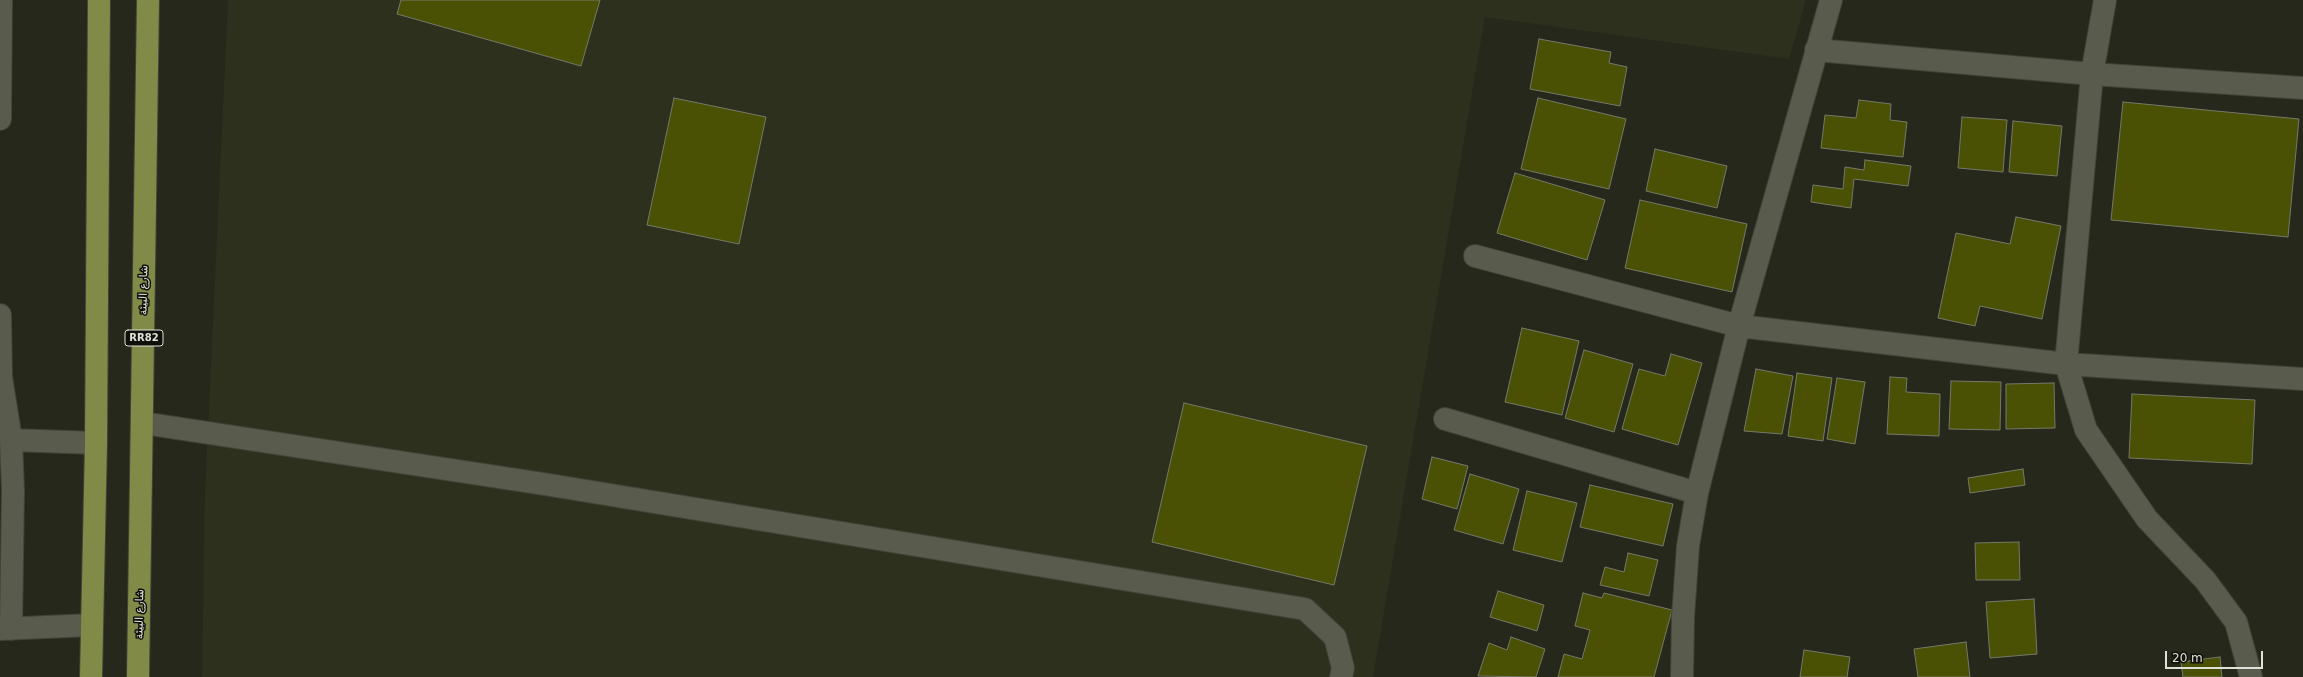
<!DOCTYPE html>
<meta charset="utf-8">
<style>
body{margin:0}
#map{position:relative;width:2303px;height:677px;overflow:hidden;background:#26281b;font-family:"DejaVu Sans",sans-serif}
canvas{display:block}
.scale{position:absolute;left:2165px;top:651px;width:98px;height:18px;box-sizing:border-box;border:2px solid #e0e2d9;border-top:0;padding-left:5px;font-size:12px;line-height:14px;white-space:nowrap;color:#e0e2d9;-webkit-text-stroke:3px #0f100a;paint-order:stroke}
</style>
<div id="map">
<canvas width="2303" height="677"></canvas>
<div class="scale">20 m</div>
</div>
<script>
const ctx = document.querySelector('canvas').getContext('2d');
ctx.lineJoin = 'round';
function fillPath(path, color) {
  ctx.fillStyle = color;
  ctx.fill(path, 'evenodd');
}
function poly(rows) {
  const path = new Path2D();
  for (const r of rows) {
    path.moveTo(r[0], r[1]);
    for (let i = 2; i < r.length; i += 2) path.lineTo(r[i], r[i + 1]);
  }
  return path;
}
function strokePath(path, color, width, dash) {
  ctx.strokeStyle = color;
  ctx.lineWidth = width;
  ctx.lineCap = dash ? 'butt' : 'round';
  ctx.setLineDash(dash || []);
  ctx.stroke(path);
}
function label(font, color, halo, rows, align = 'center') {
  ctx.font = font + ' "DejaVu Sans","Noto Sans Arabic",sans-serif';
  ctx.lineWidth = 3;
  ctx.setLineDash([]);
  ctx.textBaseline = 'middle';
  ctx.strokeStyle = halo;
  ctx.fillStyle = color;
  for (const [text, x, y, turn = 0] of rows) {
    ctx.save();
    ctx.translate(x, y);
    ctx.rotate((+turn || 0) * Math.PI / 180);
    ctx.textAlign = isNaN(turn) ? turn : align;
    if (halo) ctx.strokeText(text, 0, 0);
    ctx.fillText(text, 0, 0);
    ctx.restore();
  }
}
fillPath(poly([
 [228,0,1806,0,1789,59,1485,17,1373,677,202,677,205,492]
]), '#2d301c');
const building = poly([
 [401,0,600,0,581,66,397,14,401,0],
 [1539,39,1611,52,1609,63,1627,67,1620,106,1530,89,1539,39],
 [674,98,766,117,739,244,647,225,674,98],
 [1538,98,1626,119,1609,189,1521,169,1538,98],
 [1859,100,1891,104,1890,120,1907,122,1903,157,1821,148,1825,115,1856,118,1859,100],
 [2123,102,2299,119,2288,237,2111,220,2123,102],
 [1962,117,2007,120,2003,172,1958,168,1962,117],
 [2013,121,2062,126,2057,176,2009,172,2013,121],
 [1655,149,1727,166,1717,208,1646,191,1655,149],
 [1865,160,1911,166,1908,186,1854,179,1851,208,1811,202,1813,185,1843,189,1845,167,1864,170,1865,160],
 [1515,173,1605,200,1587,260,1497,233,1515,173],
 [1640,200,1747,224,1732,292,1625,268,1640,200],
 [2016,217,2061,226,2042,319,1980,306,1975,326,1938,318,1956,233,2010,244,2016,217],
 [1522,328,1579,341,1562,415,1505,402,1522,328],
 [1584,350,1633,364,1614,432,1565,418,1584,350],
 [1671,354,1702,363,1678,445,1622,429,1639,369,1665,376,1671,354],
 [1756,369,1793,376,1782,434,1744,431,1756,369],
 [1797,373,1832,378,1823,441,1788,436,1797,373],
 [1890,377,1907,378,1906,392,1940,394,1939,436,1887,434,1890,377],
 [1837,378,1865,382,1855,444,1827,439,1837,378],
 [1951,381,2001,382,2000,430,1949,429,1951,381],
 [2054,383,2055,428,2006,429,2006,384,2054,383],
 [2132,394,2255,400,2252,464,2129,458,2132,394],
 [1184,403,1367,446,1334,585,1152,542,1184,403],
 [1432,457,1468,466,1457,509,1422,499,1432,457],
 [2023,469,2025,485,1970,493,1968,478,2023,469],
 [1470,474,1519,489,1503,544,1454,530,1470,474],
 [1590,485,1673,504,1663,546,1580,527,1590,485],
 [1527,491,1577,503,1562,562,1513,550,1527,491],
 [2019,542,2020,580,1976,580,1975,543,2019,542],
 [1628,553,1658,560,1649,596,1600,585,1605,567,1624,572,1628,553],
 [1498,591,1544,605,1537,631,1490,617,1498,591],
 [1583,593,1602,598,1604,593,1672,610,1654,677,1558,677,1564,654,1582,659,1590,630,1575,626,1583,593],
 [2034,599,2037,654,1990,658,1986,602,2034,599],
 [1511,637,1545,649,1536,677,1478,676,1489,643,1507,650,1511,637],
 [1966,642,1970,677,1918,677,1914,649,1966,642],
 [1804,650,1850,657,1847,677,1800,677,1804,650],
 [2220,657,2222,677,2183,677,2181,662,2220,657]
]);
fillPath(building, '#4a5004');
strokePath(building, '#76796a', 1);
const minor = poly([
 [2105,0,2092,74,2066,364,2303,379],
 [1816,50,2092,74,2303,88],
 [0,119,1,0],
 [1475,256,1739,326,1831,0],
 [0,315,1,377,11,440,13,490,11,629],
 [1445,419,1697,493],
 [143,423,544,484,1305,609,1335,637,1343,668,1341,677],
 [11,440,96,443],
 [0,629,92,625],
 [1682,677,1683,617,1688,546,1697,493,1739,326,2066,364,2086,430,2147,519,2205,580,2236,622,2251,677]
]);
const highway = poly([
 [91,677,96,443,99,0],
 [138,677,148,0]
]);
strokePath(minor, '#414338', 24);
strokePath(highway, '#414338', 24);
strokePath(minor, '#595b4d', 22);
strokePath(highway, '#828a47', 22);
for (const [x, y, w] of [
 [144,338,38]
]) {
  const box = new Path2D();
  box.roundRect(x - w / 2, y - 8, w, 16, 3);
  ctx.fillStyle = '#0f100a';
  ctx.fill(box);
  strokePath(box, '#e0e2d9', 1);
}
label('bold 10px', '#e0e2d9', null, [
 ["RR82",144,338]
]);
label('11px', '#e0e2d9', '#0f100a', [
 ["شارع البيئة",144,290,-89],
 ["شارع البيئة",140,614,-89]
]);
</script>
